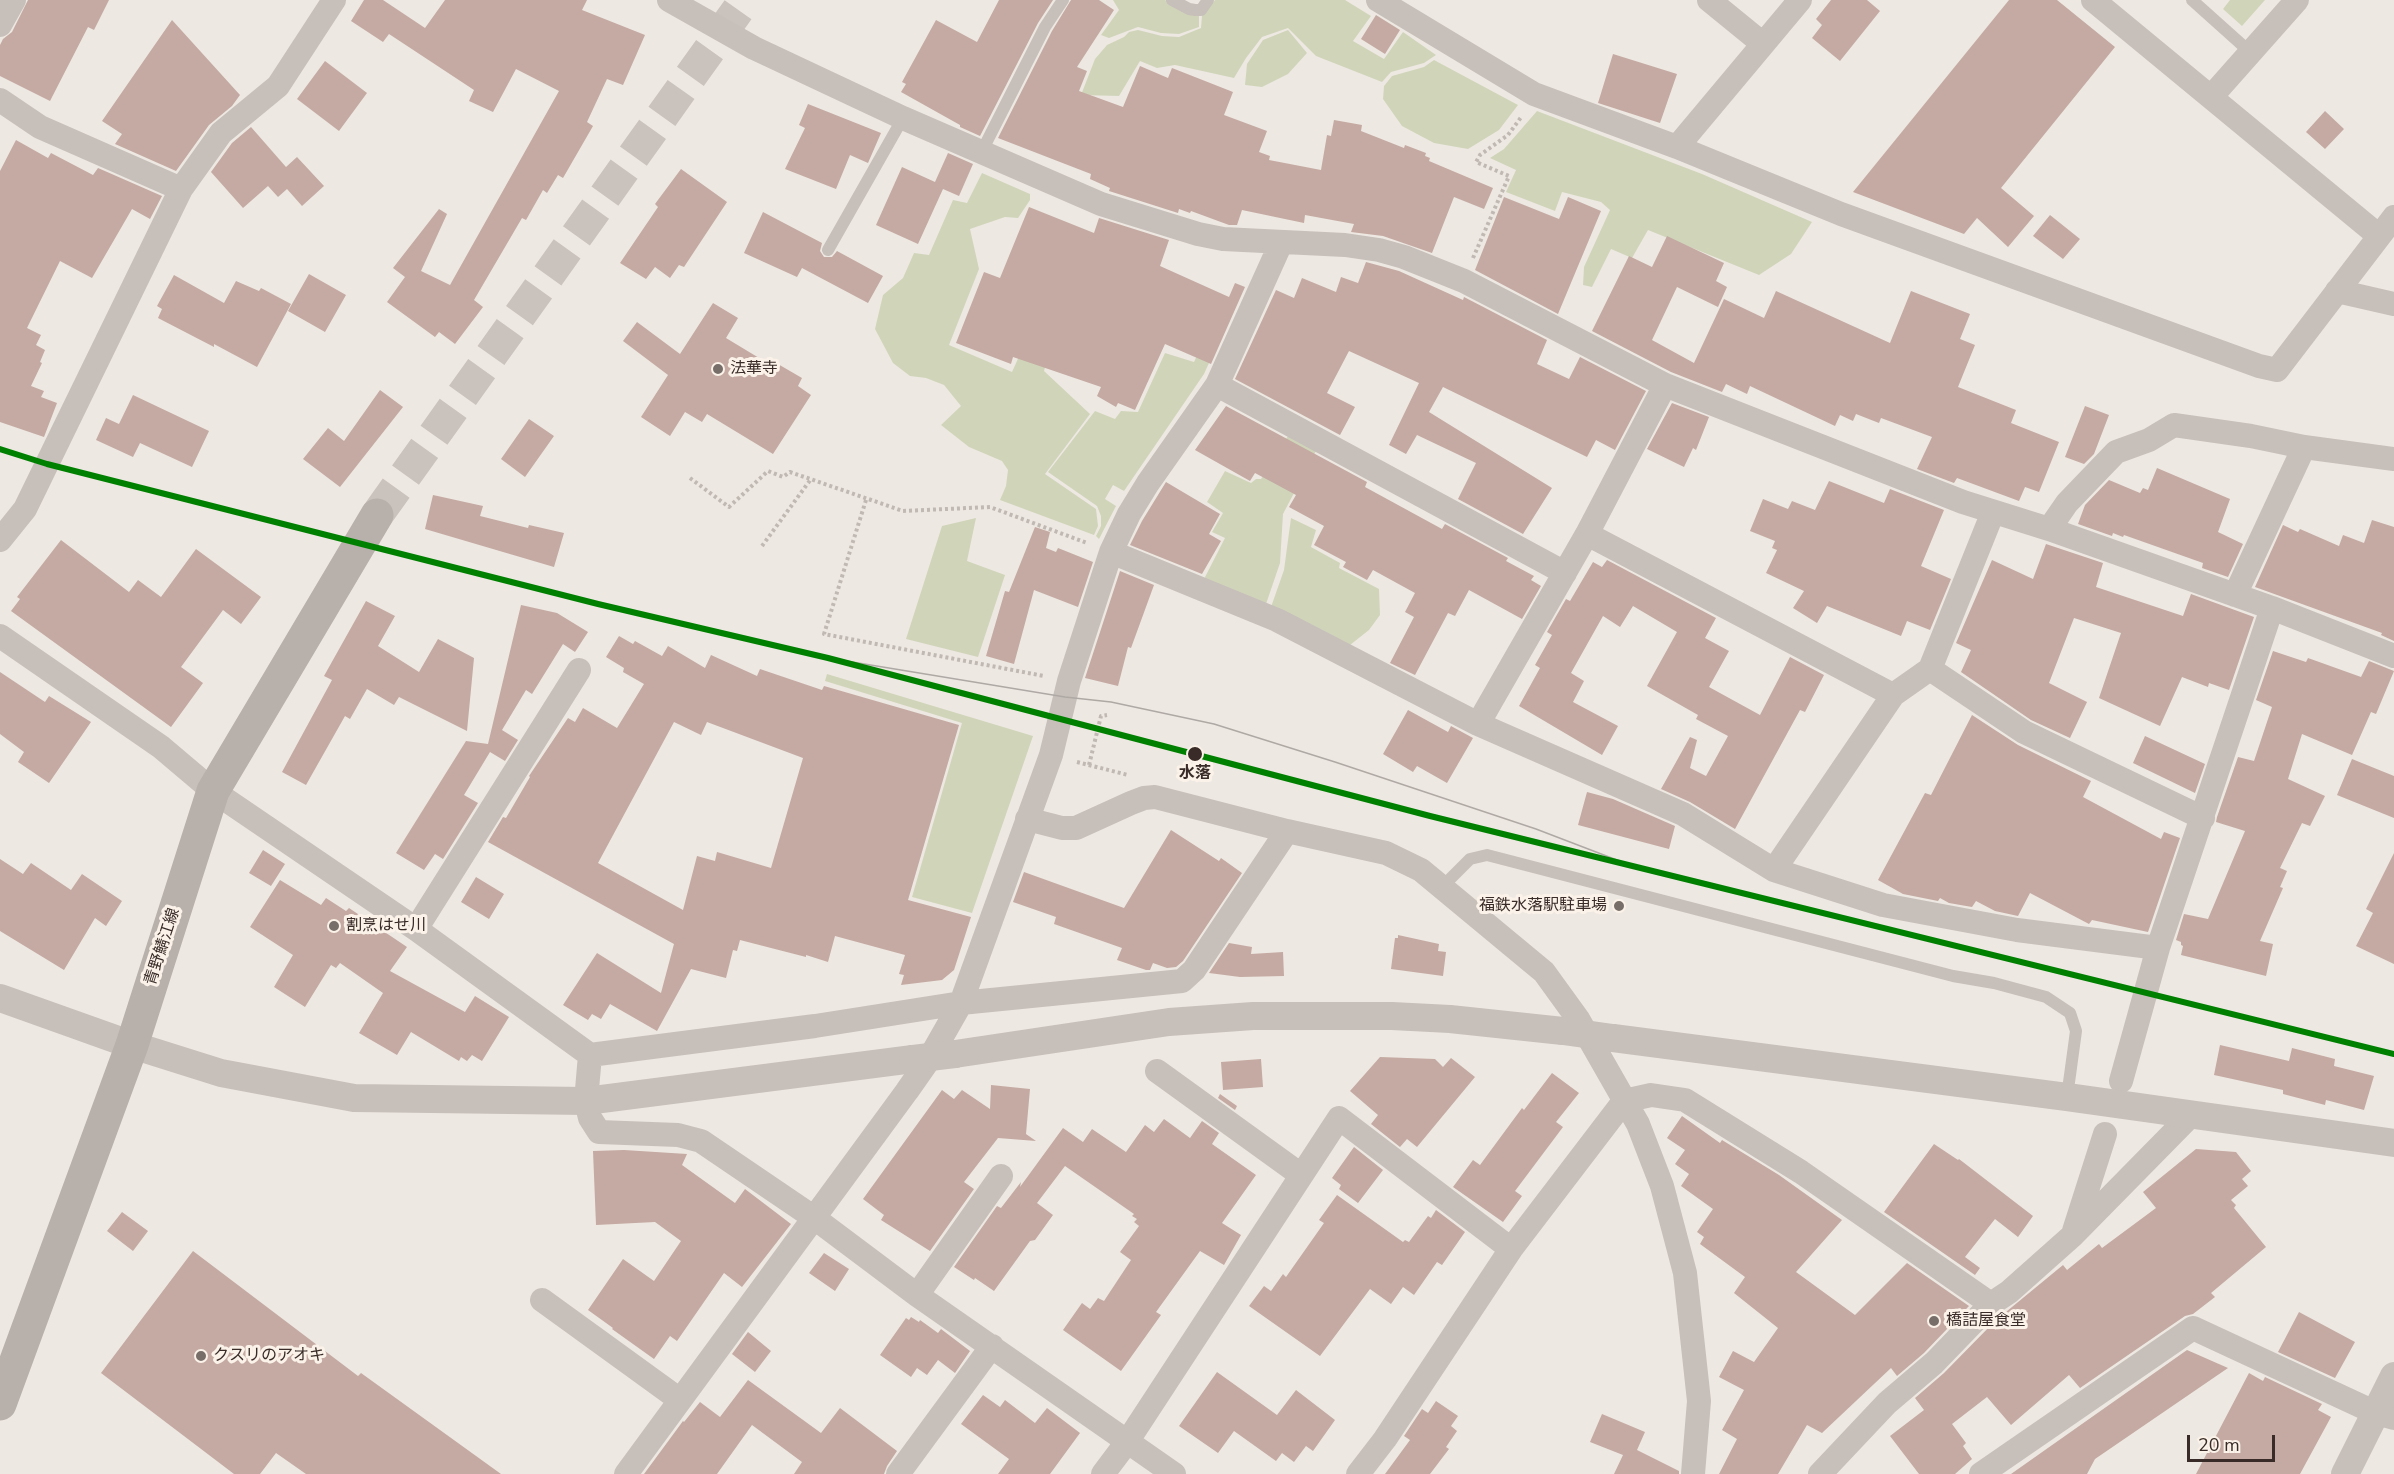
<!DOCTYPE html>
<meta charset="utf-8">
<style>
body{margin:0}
#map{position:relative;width:2394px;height:1474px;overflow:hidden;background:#eee8e2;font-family:"Nunito Sans",sans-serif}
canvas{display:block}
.scale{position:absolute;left:2187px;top:1435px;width:88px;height:27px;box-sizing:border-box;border:3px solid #392c28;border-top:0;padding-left:8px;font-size:18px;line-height:21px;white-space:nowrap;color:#392c28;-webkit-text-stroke:4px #fbf2e9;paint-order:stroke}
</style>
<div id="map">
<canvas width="2394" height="1474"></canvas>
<div class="scale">20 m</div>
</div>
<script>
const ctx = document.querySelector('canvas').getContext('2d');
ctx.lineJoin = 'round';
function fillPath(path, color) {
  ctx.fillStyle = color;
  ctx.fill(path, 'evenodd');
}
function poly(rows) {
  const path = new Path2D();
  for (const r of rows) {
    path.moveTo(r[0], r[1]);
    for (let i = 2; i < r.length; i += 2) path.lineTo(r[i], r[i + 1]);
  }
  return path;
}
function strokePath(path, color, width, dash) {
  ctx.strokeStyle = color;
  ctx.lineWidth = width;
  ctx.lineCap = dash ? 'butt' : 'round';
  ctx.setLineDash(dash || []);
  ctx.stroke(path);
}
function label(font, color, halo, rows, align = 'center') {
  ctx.font = font + ' "Nunito Sans","Noto Sans JP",sans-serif';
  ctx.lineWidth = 6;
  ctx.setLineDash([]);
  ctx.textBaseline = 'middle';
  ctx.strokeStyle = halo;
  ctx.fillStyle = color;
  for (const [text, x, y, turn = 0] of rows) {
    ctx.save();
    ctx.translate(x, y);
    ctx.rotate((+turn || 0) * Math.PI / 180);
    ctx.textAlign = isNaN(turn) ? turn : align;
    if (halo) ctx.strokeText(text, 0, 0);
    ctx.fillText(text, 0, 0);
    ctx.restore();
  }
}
fillPath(poly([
 [1113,0,1165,0,1186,12,1199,16,1199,27,1179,34,1161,33,1138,27,1109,38,1101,35,1119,10],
 [1215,0,1345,0,1371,16,1353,41,1384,59,1403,32,1436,55,1424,63,1391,72,1382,82,1316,56,1288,28,1262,37,1246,58,1234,78,1175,65,1157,68,1140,61,1119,96,1081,95,1095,59,1107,45,1124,37,1129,32,1138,30,1162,36,1179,37,1201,28,1202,15],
 [2230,0,2265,0,2242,26,2223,9],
 [1288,30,1307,53,1288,74,1262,87,1245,85,1247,64,1263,40],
 [1434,60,1518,105,1499,130,1468,149,1434,143,1402,126,1383,99,1384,86,1392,76,1424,67],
 [1537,111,1702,174,1812,222,1791,254,1759,275,1648,230,1632,258,1611,249,1592,287,1583,285,1584,267,1610,210,1601,202,1562,192,1555,211,1506,192,1516,170,1490,158,1504,149],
 [982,173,1030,194,1030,200,1018,218,1005,217,970,229,979,269,949,345,1012,372,1039,312,1064,301,1044,371,1090,414,1045,474,1096,509,1098,526,1094,535,1000,500,1006,486,1008,470,1002,461,969,447,941,425,961,406,944,385,926,378,910,376,893,363,875,329,883,295,903,278,914,253,929,255,953,200,967,203],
 [1206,336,1219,341,1204,374,1124,491,1113,485,1105,499,1116,506,1099,539,1096,536,1101,526,1101,516,1097,506,1048,472,1095,411,1115,419,1121,411,1138,412,1165,353,1194,362],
 [1288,436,1316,451,1283,514,1280,563,1265,607,1203,581,1225,538,1212,532,1223,513,1207,502,1225,471,1251,483,1256,479,1261,479],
 [976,518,967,561,1005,575,978,657,906,639,942,526],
 [1291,518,1316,530,1311,547,1340,563,1339,568,1379,589,1380,615,1369,630,1350,645,1271,607,1284,570],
 [827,674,1033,736,972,913,912,897,962,723,825,681]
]), '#d0d5ba');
fillPath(poly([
 [28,0,109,0,94,30,88,27,50,101,0,76,0,45,3,39,12,32],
 [364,0,383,0,425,28,445,0,587,0,582,10,645,35,623,85,607,79,587,122,593,126,563,178,558,175,547,193,543,190,526,220,522,218,474,300,483,307,455,344,439,332,435,337,387,302,405,277,393,268,439,209,447,214,421,271,450,285,559,91,516,69,493,112,469,101,474,90,389,34,383,42,351,21],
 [999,0,1053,0,1038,23,980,136,960,127,960,125,901,92,906,84,902,82,936,20,977,42],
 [1071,0,1099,0,1114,10,1077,67,1087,71,1079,91,1123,107,1140,66,1168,78,1172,68,1233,92,1224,115,1267,131,1259,152,1270,156,1269,160,1321,170,1327,135,1331,136,1334,120,1362,125,1361,131,1404,148,1405,145,1426,153,1425,156,1430,158,1429,161,1493,188,1484,209,1454,197,1432,253,1383,236,1351,232,1354,224,1305,215,1304,223,1242,210,1237,225,1229,225,1191,211,1190,213,1179,209,1178,213,1109,191,1110,188,1090,179,1091,174,998,138,1052,31],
 [1831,0,1867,0,1880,11,1840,61,1812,38,1822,25,1816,19],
 [2009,0,2057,0,2115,47,2001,188,2034,216,2008,247,1977,218,1964,234,1853,192],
 [1376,15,1400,30,1385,54,1361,39],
 [172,20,240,95,232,106,209,125,176,171,115,144,122,134,102,121],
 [1613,54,1677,74,1660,123,1598,103],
 [325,61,367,93,339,131,297,99],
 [808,104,881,133,868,163,850,155,836,189,785,169,805,128,799,125],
 [2325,111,2344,129,2325,149,2306,132],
 [251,127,286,167,297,157,324,186,302,206,287,189,278,197,268,186,243,208,211,172,232,143],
 [16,140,48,158,51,153,93,175,98,168,162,196,150,219,132,209,92,278,60,261,27,328,41,335,36,345,45,350,40,362,42,363,31,386,44,391,41,397,57,403,44,437,0,422,0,171],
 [948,153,973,164,959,196,943,189,918,244,876,225,902,167,935,182],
 [681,169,727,202,684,267,679,265,670,278,655,267,646,279,620,263,658,207,655,204],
 [1504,197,1559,219,1568,197,1601,211,1558,314,1475,270],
 [1029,207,1094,233,1099,218,1169,240,1160,266,1229,297,1235,283,1245,287,1211,364,1165,344,1135,410,1118,403,1116,407,1097,396,1101,387,1013,357,1011,364,956,343,984,272,1000,278],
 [763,212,822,243,820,251,824,257,832,257,837,251,883,276,868,303,802,268,797,277,744,253],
 [2050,215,2080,239,2063,259,2033,236],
 [1667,236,1724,263,1716,281,1727,287,1718,307,1677,287,1652,340,1694,363,1724,299,1764,318,1776,291,1890,343,1911,291,1970,314,1960,339,1975,345,1958,387,2016,410,2011,423,2059,442,2039,492,2025,487,2019,501,1957,478,1954,483,1917,469,1932,437,1881,418,1879,423,1856,414,1853,421,1840,415,1835,426,1750,386,1747,394,1726,384,1722,392,1671,372,1592,331,1629,256,1652,267],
 [1366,262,1399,271,1463,300,1464,297,1547,340,1537,364,1569,379,1580,357,1646,391,1615,450,1596,440,1587,457,1443,387,1429,412,1552,488,1523,534,1458,499,1476,463,1417,435,1406,454,1389,445,1419,383,1349,351,1327,393,1355,407,1340,435,1235,379,1276,290,1294,298,1302,278,1336,292,1341,277,1358,283],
 [309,274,346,295,325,332,288,311],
 [174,275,224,303,236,281,259,291,261,288,291,304,257,367,214,344,214,347,158,318,162,309,157,306],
 [713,303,738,318,726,338,769,364,771,360,802,378,798,386,811,395,773,454,707,414,702,422,685,412,670,436,641,417,668,375,623,341,637,322,680,354],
 [380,390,403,407,340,487,303,459,328,428,344,441],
 [133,395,209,431,192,467,140,443,133,457,96,440,106,418,119,424],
 [1672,403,1709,417,1696,450,1693,448,1684,467,1647,449],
 [1226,406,1367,482,1365,487,1442,529,1445,524,1508,558,1506,561,1534,576,1531,580,1541,586,1522,619,1469,590,1455,616,1448,613,1415,675,1390,663,1414,617,1405,612,1415,593,1373,570,1367,580,1343,567,1346,562,1314,545,1324,526,1289,507,1296,495,1255,473,1250,481,1195,450],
 [2085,406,2109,415,2094,454,2084,464,2065,457],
 [529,419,554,436,525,477,501,459],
 [2157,468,2230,499,2218,532,2243,544,2228,577,2202,568,2203,563,2124,535,2123,537,2113,533,2112,536,2078,524,2085,505,2109,480,2140,493,2143,488,2148,490],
 [1829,481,1884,503,1890,489,1944,510,1921,566,1951,579,1930,630,1907,621,1901,636,1827,606,1817,623,1793,608,1804,591,1766,573,1777,550,1772,548,1775,541,1750,531,1763,499,1788,509,1792,501,1815,510],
 [1166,482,1220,514,1209,534,1221,541,1202,574,1130,545,1142,521],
 [433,495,483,506,480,516,528,528,529,525,564,533,554,567,425,529],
 [2372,520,2394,527,2394,641,2381,635,2382,633,2255,587,2283,525,2298,532,2300,529,2339,546,2343,535,2364,543],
 [1035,527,1050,532,1046,548,1056,552,1058,548,1093,562,1078,607,1034,590,1014,664,986,656,1005,591,1009,592],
 [61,540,129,592,138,580,161,597,196,549,261,597,241,624,223,610,181,667,203,683,171,727,11,611,20,599,17,597],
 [2046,544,2103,563,2096,587,2183,616,2191,594,2254,617,2229,690,2209,683,2208,687,2182,677,2160,726,2099,698,2121,633,2074,618,2049,683,2087,702,2070,738,2031,720,1961,672,1971,650,1956,643,1992,560,2033,579],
 [1607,560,1716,618,1705,638,1729,651,1709,687,1760,715,1790,657,1824,675,1805,712,1800,710,1735,829,1690,802,1661,789,1690,737,1697,740,1690,768,1706,776,1728,736,1696,719,1698,715,1647,686,1677,632,1633,606,1620,627,1603,616,1571,673,1584,681,1573,702,1618,726,1602,755,1519,706,1540,668,1535,665,1552,635,1547,632,1566,599,1570,601,1593,562,1602,567],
 [1120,571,1154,585,1131,648,1128,647,1118,686,1085,678],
 [366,601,395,616,378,646,419,672,438,639,474,658,467,731,399,697,394,705,367,689,350,719,345,716,306,785,282,772,332,680,324,676],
 [521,605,557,613,588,632,575,652,563,644,532,694,526,690,502,730,518,740,505,761,490,752,464,795,478,803,443,859,435,854,424,870,396,853,466,741,488,744],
 [619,636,633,644,635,641,662,656,668,646,705,668,711,655,757,676,760,669,822,690,824,686,959,725,908,900,971,917,954,970,942,980,901,985,904,975,899,974,905,955,835,936,828,962,806,955,806,957,740,940,737,951,733,950,726,978,691,969,657,1031,610,1004,601,1019,592,1014,588,1020,563,1005,597,953,661,993,674,944,488,842,503,817,506,818,530,777,529,776,568,718,575,722,583,708,617,728,644,684,623,672,624,668,606,657],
 [674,722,701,735,707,722,803,758,771,868,717,852,715,861,697,856,683,910,598,863],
 [2273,651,2306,662,2308,658,2361,677,2369,661,2394,671,2376,714,2371,712,2352,755,2302,734,2288,779,2325,796,2310,826,2302,823,2280,868,2287,871,2280,887,2283,888,2260,941,2273,944,2266,976,2181,955,2183,946,2181,945,2181,942,2176,940,2184,914,2208,919,2245,831,2216,822,2217,817,2238,757,2254,761,2272,707,2256,700],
 [0,672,45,702,49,696,91,722,49,783,18,762,24,752,0,734],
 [1408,710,1448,732,1451,726,1473,738,1447,783,1417,766,1413,772,1383,754],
 [1972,715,2018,745,2091,781,2083,797,2161,839,2164,832,2180,838,2148,932,2092,920,2089,924,2030,893,2018,916,1995,911,1976,901,1972,907,1949,903,1940,898,1938,901,1903,894,1878,880,1925,793,1931,795],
 [2145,736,2205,764,2195,793,2133,763],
 [2352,759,2394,776,2394,818,2337,795],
 [1587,792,1613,799,1675,826,1669,849,1578,825],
 [1171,830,1219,861,1221,858,1242,873,1183,961,1176,967,1167,968,1153,963,1150,970,1146,970,1117,960,1122,948,1054,924,1056,917,1013,902,1024,872,1124,908],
 [263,850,285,864,271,886,249,873],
 [2394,853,2394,964,2356,946,2373,913,2366,909],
 [0,859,23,874,31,863,71,890,82,874,122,901,106,926,95,918,64,970,0,931],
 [476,877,504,894,489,919,461,902],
 [280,880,321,905,326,898,346,911,349,908,407,947,390,971,465,1012,475,996,509,1017,482,1061,472,1055,467,1061,461,1057,459,1061,411,1032,397,1055,359,1033,383,993,340,963,336,968,331,965,305,1007,274,987,293,955,250,927],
 [1398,935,1439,944,1438,951,1446,952,1443,976,1391,969,1395,938,1398,938],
 [1229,943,1252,947,1251,954,1283,952,1284,976,1240,977,1209,973],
 [2220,1045,2289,1061,2292,1048,2335,1059,2334,1066,2374,1076,2364,1110,2326,1100,2325,1105,2283,1094,2283,1090,2214,1075],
 [1380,1057,1435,1059,1443,1067,1451,1058,1475,1077,1417,1147,1407,1139,1400,1147,1371,1124,1378,1115,1350,1091],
 [1261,1059,1263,1087,1223,1090,1221,1062],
 [1552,1073,1579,1093,1556,1122,1563,1127,1515,1191,1522,1196,1503,1222,1453,1187,1473,1160,1480,1165,1522,1108,1524,1110],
 [991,1085,1030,1089,1026,1134,1036,1141,998,1138,964,1182,974,1189,930,1251,881,1220,884,1215,863,1199,942,1090,954,1099,962,1090,990,1109],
 [1220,1094,1237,1106,1235,1110,1218,1098],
 [1682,1116,1720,1143,1722,1140,1779,1175,1842,1220,1796,1272,1855,1315,1907,1263,1969,1306,1924,1353,1897,1376,1891,1368,1822,1433,1807,1425,1778,1474,1719,1474,1737,1439,1722,1430,1744,1390,1719,1377,1733,1351,1754,1362,1778,1328,1734,1293,1745,1277,1700,1244,1704,1237,1697,1232,1713,1209,1681,1186,1689,1174,1675,1164,1685,1150,1667,1138],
 [1164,1119,1190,1138,1202,1121,1219,1133,1212,1144,1256,1175,1222,1223,1241,1235,1224,1265,1200,1251,1156,1312,1161,1315,1121,1371,1063,1330,1082,1303,1090,1309,1098,1298,1104,1301,1131,1260,1120,1252,1139,1226,1134,1222,1137,1219,1132,1216,1134,1214,1065,1166,1037,1203,1053,1215,1035,1240,1030,1241,994,1291,975,1278,974,1280,954,1267,997,1206,1001,1208,1021,1182,1020,1187,1063,1128,1083,1142,1092,1129,1126,1152,1145,1125,1154,1132],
 [1934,1144,1958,1160,1959,1159,2033,1216,2018,1237,1995,1219,1965,1257,1980,1268,1975,1275,1884,1212],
 [1354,1147,1383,1170,1358,1203,1339,1189,1341,1185,1332,1178],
 [2196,1149,2236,1152,2251,1171,2242,1179,2248,1186,2231,1200,2236,1205,2234,1208,2266,1247,2211,1293,2215,1297,2193,1314,2185,1316,2080,1388,2069,1375,2011,1425,1987,1397,1952,1424,1966,1443,1963,1446,1972,1459,1955,1474,1919,1474,1890,1436,1924,1410,1915,1398,1944,1373,1995,1321,2063,1265,2067,1270,2099,1244,2102,1248,2156,1208,2143,1192],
 [624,1150,687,1154,682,1165,735,1203,745,1189,791,1224,742,1287,724,1273,677,1341,670,1336,654,1359,612,1329,613,1328,588,1310,623,1259,654,1281,681,1241,655,1222,596,1225,593,1151],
 [1337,1195,1403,1242,1405,1240,1409,1242,1428,1216,1431,1218,1436,1210,1465,1232,1442,1265,1437,1262,1414,1295,1403,1287,1391,1304,1370,1289,1320,1356,1249,1306,1264,1286,1271,1291,1283,1274,1286,1277,1324,1223,1319,1220],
 [122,1212,148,1231,133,1251,107,1231],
 [193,1251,358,1376,361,1373,501,1474,306,1474,276,1453,260,1474,234,1474,101,1373],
 [824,1253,849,1269,835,1291,809,1273],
 [2299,1312,2355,1342,2335,1378,2278,1352],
 [911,1317,919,1322,920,1320,938,1333,941,1329,970,1351,955,1373,938,1360,927,1375,917,1368,911,1377,880,1355,906,1318,909,1320],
 [748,1332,771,1351,755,1372,732,1354],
 [2187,1350,2228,1368,2095,1459,2087,1474,2011,1474],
 [1217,1372,1277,1415,1296,1390,1335,1420,1313,1451,1306,1446,1294,1462,1282,1453,1276,1461,1234,1431,1218,1453,1179,1426],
 [2249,1373,2263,1381,2265,1377,2322,1404,2318,1410,2331,1417,2300,1474,2196,1474],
 [748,1380,821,1433,840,1408,897,1451,887,1466,884,1474,794,1474,802,1462,752,1425,717,1474,644,1474,683,1421,684,1422,700,1402,720,1417],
 [983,1395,1000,1407,1005,1400,1035,1423,1047,1408,1080,1433,1050,1474,998,1474,1009,1459,961,1424],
 [1436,1401,1458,1416,1451,1426,1457,1431,1446,1447,1449,1449,1430,1474,1385,1474,1410,1440,1404,1436,1422,1409,1428,1413],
 [1602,1414,1645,1432,1637,1450,1679,1471,1679,1474,1614,1474,1623,1455,1590,1442]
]), '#c4aaa2');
strokePath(poly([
 [377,515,745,0]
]), '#cac2bd', 33, [33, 16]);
strokePath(poly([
 [1473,258,1509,176,1476,162,1480,155,1508,135,1522,116],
 [690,478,729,507,768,471,783,477,790,472,903,511,990,507,1087,543],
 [866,500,824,634,1044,676],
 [762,546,811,479],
 [1077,762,1128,775],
 [1089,765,1101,716,1107,715]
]), '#c0b8b2', 4, [3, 3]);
strokePath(poly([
 [1172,0,1189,9,1195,10,1201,10,1208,0],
 [2192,0,2250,52],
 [982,151,1045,27,1063,0],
 [828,250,903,118],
 [1442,887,1470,859,1487,855,1953,976,1994,983,2046,997,2070,1013,2076,1031,2067,1097]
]), '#c7bfba', 12);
strokePath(poly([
 [669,0,754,48,903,118,1101,204,1198,234,1223,239,1345,245,1379,250,1404,257,1464,281,1665,385,1963,502,2049,529,2272,608,2394,656],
 [1378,0,1534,94,1677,147,1841,214,2259,366,2277,370,2394,217],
 [1709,0,1763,44],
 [2093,0,2379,236],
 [0,25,14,0],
 [2211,97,2297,0],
 [0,100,40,127,181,189],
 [1677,147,1800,0],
 [2337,291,2394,304],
 [1217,385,1565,573],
 [2049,529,2067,503,2116,452,2149,440,2174,425,2251,436,2304,447,2394,459],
 [1587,534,1893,695,1930,669,2024,732,2203,818],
 [0,540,25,509,181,189,221,133,278,86,334,0],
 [1111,552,1277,620,1478,724,1683,814,1774,870,1883,905,2017,930,2158,948],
 [2235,595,2304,447],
 [0,636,161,747,213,791,416,929,590,1055,815,1026,961,1003,1051,755,1069,681,1111,552,1129,514,1148,483,1217,385,1281,243],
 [1930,669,1993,512],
 [1478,724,1587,534,1665,385],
 [1027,819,1062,828,1076,828,1131,803,1144,798,1155,797,1287,831,1386,853,1421,870,1544,972,1578,1019,1638,1124,1662,1186,1685,1273,1699,1401,1693,1474],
 [1774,870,1893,695],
 [416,929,579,670],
 [590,1055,586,1101,590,1118,599,1132,678,1135,701,1141,813,1217,917,1295,1174,1474],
 [1157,1071,1301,1175],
 [2121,1081,2158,948,2272,608],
 [2074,1231,2105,1134],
 [917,1295,1001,1176],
 [542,1300,680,1400],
 [626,1474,907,1091,928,1061,961,1003,1182,981,1194,970,1287,831],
 [898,1474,992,1346],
 [1103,1474,1127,1442,1339,1118,1511,1249],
 [1358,1474,1385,1439,1511,1249,1624,1101,1651,1095,1685,1100,1801,1172,1991,1304],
 [1820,1474,1887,1403,1934,1363,1991,1304,2009,1292,2072,1236,2192,1114],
 [1981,1474,2193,1328,2376,1413,2394,1418]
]), '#c7bfba', 24);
strokePath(poly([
 [0,998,132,1045,221,1073,354,1098,586,1101,913,1059],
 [1613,1038,2067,1097,2394,1143],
 [955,1054,1169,1022,1253,1016,1392,1016,1450,1019,1563,1031],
 [2345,1474,2394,1376]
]), '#c7bfba', 28);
strokePath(poly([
 [0,1404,132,1045,213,791,377,515]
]), '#b8b0ab', 33);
strokePath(poly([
 [828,658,1065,697,1111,702,1214,724,1335,762,1536,829,1630,865]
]), '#afa9a5', 1.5);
strokePath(poly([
 [1563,1031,1613,1038],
 [913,1059,955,1054]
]), '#c7bfba', 28);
strokePath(poly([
 [0,449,47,464,598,604,828,658,1430,816,2394,1054]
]), '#008000', 6);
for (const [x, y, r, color] of [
 [718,369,6,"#786e69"],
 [1195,754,8,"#392c28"],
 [1619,906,6,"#786e69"],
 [334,926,6,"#786e69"],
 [1934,1321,6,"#786e69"],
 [201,1356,6,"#786e69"]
]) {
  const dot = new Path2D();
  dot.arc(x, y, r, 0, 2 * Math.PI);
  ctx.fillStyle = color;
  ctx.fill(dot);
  strokePath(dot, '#fbf2e9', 2);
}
label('16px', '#392c28', '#fbf2e9', [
 ["法華寺",730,369],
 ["福鉄水落駅駐車場",1607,906,"right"],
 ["割烹はせ川",346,926],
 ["橋詰屋食堂",1946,1321],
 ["クスリのアオキ",213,1356]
], 'left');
label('bold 16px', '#392c28', '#fbf2e9', [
 ["水落",1195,774]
]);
label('16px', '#392c28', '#fbf2e9', [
 ["青野鯖江線",163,947,-72]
]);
</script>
